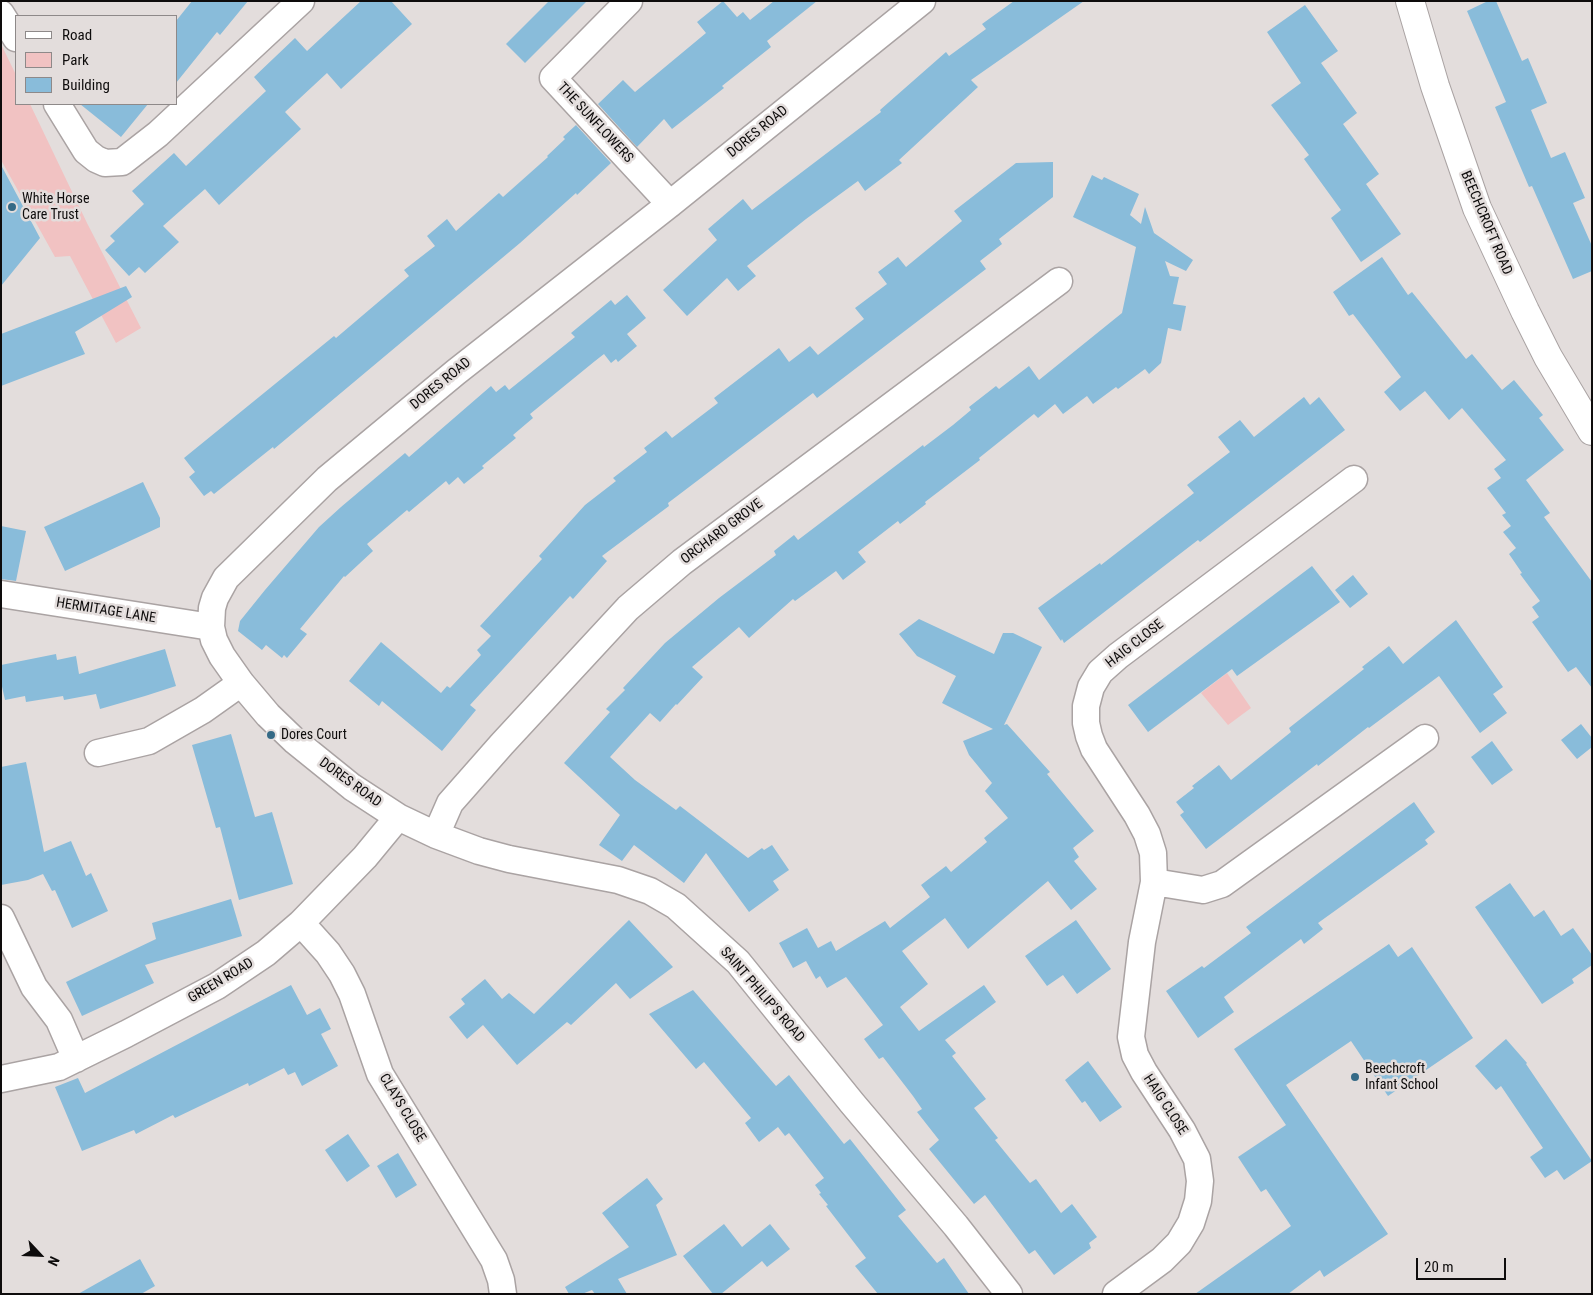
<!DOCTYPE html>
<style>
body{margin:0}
#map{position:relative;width:1593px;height:1295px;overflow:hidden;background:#e3dddc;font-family:"Roboto Condensed",sans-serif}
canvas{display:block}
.frame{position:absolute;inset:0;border:2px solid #0e0c0c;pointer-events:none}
.legend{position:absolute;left:15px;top:15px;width:162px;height:90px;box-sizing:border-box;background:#e3dddc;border:1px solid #8e8989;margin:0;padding:6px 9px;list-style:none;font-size:15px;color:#0e0c0c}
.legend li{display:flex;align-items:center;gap:10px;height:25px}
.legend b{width:25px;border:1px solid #8e8989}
.north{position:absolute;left:15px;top:1230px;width:50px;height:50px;-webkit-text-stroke:4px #e3dddc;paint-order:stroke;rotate:115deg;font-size:14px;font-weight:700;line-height:20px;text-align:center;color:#0e0c0c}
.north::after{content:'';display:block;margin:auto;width:18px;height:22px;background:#0e0c0c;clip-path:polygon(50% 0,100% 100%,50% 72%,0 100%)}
.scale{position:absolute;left:1416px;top:1258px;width:90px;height:22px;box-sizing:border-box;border:2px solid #0e0c0c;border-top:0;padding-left:6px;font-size:15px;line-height:18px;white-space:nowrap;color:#0e0c0c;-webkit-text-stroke:4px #e3dddc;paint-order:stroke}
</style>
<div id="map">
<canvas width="1593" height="1295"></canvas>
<div class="frame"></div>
<ul class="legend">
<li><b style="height:6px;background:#fff"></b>Road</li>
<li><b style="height:14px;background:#f1c2c2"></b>Park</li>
<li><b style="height:14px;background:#89bcda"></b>Building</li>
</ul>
<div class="north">N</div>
<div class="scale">20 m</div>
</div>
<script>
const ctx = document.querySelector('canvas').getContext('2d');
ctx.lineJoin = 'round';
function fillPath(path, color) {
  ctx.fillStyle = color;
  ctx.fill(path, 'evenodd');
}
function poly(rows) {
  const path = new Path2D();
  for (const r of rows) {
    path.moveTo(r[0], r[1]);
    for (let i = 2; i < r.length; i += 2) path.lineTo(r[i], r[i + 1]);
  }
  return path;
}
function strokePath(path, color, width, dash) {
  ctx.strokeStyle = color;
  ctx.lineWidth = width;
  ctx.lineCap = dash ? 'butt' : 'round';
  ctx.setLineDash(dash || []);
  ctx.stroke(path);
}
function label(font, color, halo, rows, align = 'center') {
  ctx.font = font + ' "Roboto Condensed",sans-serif';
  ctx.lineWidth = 5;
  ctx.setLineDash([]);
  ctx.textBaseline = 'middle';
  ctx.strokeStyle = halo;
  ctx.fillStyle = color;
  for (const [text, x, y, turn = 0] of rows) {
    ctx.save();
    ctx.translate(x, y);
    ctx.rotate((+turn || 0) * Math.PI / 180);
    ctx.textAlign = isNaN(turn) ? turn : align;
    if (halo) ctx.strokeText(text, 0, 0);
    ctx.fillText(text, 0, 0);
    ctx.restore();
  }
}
fillPath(poly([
 [1,44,16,75,16,104,30,104,87,223,141,328,116,343,70,256,55,257,1,160],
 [1227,673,1251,708,1228,725,1201,693]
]), '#f1c2c2');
fillPath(poly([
 [192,1,248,1,220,35,217,32,176,83,176,21],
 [361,1,391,1,412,24,341,89,327,73,285,112,301,129,219,205,205,189,163,226,179,242,145,273,139,267,129,276,105,250,115,241,110,236,144,204,132,191,174,153,186,166,266,91,254,77,295,38,307,51],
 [549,1,587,1,525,63,506,44],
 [723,1,737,17,743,12,750,20,774,1,817,1,767,41,771,47,722,86,724,88,672,129,664,119,637,147,598,104,623,80,635,92,706,33,697,22],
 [1014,1,1084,1,971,80,978,87,899,160,902,163,865,191,858,181,806,219,747,266,756,276,738,291,727,278,687,316,663,290,717,240,708,229,743,199,752,210,881,112,880,110,946,52,949,56,986,29,982,24],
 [1488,1,1496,1,1522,61,1528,58,1547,103,1531,110,1551,158,1565,152,1585,198,1573,203,1592,246,1592,271,1573,279,1532,186,1529,187,1495,107,1506,102,1467,11],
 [1305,5,1338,51,1321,63,1357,113,1343,124,1379,174,1366,184,1401,234,1361,262,1331,218,1341,210,1304,159,1309,155,1271,105,1301,83,1267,32],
 [80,104,148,104,121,137],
 [576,125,611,163,577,195,576,193,520,243,274,449,273,447,214,494,211,491,204,496,189,477,195,472,184,458,334,336,336,338,409,276,404,270,435,246,427,236,447,219,456,231,499,193,503,197,548,157,547,156,565,139,563,137],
 [1053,162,1053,197,999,239,1002,244,980,261,986,269,817,398,813,393,668,503,669,506,602,556,607,561,573,599,570,596,470,705,476,710,442,751,382,701,379,706,349,681,381,642,441,693,447,686,450,688,481,655,477,650,491,636,480,626,542,559,539,556,585,505,616,481,613,478,647,452,644,448,666,431,672,438,718,403,714,398,779,348,789,362,810,346,818,355,864,319,855,308,887,284,878,272,898,257,906,267,962,221,954,211,1016,163],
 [1,165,40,238,1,286],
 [1092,175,1102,180,1104,177,1139,194,1130,215,1141,224,1145,207,1154,233,1193,260,1186,271,1165,261,1170,276,1179,277,1173,304,1186,306,1181,331,1168,328,1161,363,1149,374,1145,369,1118,389,1116,387,1093,404,1087,396,1063,414,1055,404,1038,418,1034,414,979,458,980,460,925,502,926,504,900,524,898,521,858,552,866,562,843,580,836,571,795,601,793,599,749,638,739,627,692,667,703,677,677,705,676,704,660,722,650,713,610,757,635,780,676,810,680,806,748,858,762,848,764,850,772,845,789,870,773,881,779,890,749,912,706,853,684,883,634,845,622,861,599,845,620,815,564,763,610,712,606,709,625,690,623,688,665,643,719,598,776,555,774,551,794,535,798,540,923,445,924,447,953,425,971,410,969,407,996,386,999,389,1029,366,1039,380,1122,313,1136,247,1073,217],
 [1382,257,1408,295,1412,292,1466,359,1472,354,1502,390,1514,380,1543,415,1539,418,1564,450,1526,480,1550,513,1544,517,1592,582,1592,688,1576,667,1568,672,1532,622,1539,617,1532,607,1540,601,1520,574,1522,573,1509,554,1516,548,1503,532,1511,526,1502,515,1506,513,1487,488,1501,478,1494,469,1506,460,1462,408,1449,420,1425,391,1400,411,1384,392,1401,377,1353,314,1349,316,1333,292],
 [126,286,132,297,75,332,85,354,1,386,1,334],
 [627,295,646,318,627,334,637,346,618,362,616,359,611,363,604,354,595,361,530,414,533,418,513,435,516,438,482,466,484,468,464,484,458,477,449,485,446,481,409,512,407,510,367,544,373,551,345,577,344,576,300,629,307,634,287,658,284,655,282,658,266,645,262,650,238,631,240,621,265,590,319,527,341,507,405,453,409,457,491,386,496,392,505,385,509,390,575,337,571,333,611,300,615,305],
 [1304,397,1310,405,1319,397,1345,430,1200,542,1198,540,1064,643,1062,639,1061,641,1038,608,1100,563,1101,565,1194,493,1187,485,1230,452,1218,437,1240,420,1254,437],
 [143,482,160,518,160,527,65,571,44,527],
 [1,526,26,531,16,581,1,579],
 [1312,566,1340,602,1237,676,1232,669,1148,732,1128,705],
 [1353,575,1368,594,1350,608,1335,590],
 [919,619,994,654,1003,633,1013,633,1042,647,1004,725,1007,724,1050,772,1047,774,1094,831,1073,848,1079,857,1074,861,1097,889,1071,910,1048,881,968,949,945,918,902,951,928,984,900,1007,919,1031,984,985,996,1002,945,1040,956,1053,952,1056,986,1099,974,1108,998,1138,995,1140,1030,1183,1036,1179,1061,1213,1072,1204,1097,1237,1089,1243,1091,1248,1054,1275,1035,1250,1029,1254,985,1195,974,1204,929,1149,939,1140,917,1112,922,1109,913,1096,883,1057,879,1059,864,1039,883,1025,846,977,827,988,820,976,816,979,806,961,793,968,779,943,807,928,818,948,831,941,836,951,885,921,890,928,930,897,921,885,946,866,951,872,987,842,984,838,1008,818,985,791,992,783,969,755,963,741,993,729,942,703,956,676,917,656,899,634],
 [1456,620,1503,687,1493,694,1507,713,1480,733,1439,676,1369,728,1368,727,1318,766,1317,764,1206,849,1180,815,1184,812,1176,802,1194,788,1192,786,1219,765,1231,780,1291,732,1289,728,1364,669,1362,667,1389,646,1403,664],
 [165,649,176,686,145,696,100,709,96,694,64,700,63,696,26,702,25,696,5,700,1,682,1,665,56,654,57,660,76,656,79,674],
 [1581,724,1592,738,1592,747,1577,759,1561,740],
 [231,734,255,817,272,812,293,884,239,900,220,827,216,828,192,745],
 [1492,741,1513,770,1492,785,1471,757],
 [26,762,44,852,71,841,86,876,91,873,108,911,72,928,55,890,52,891,43,874,28,880,1,885,1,767],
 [1414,802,1435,832,1425,840,1428,844,1318,923,1323,929,1304,944,1301,939,1224,997,1234,1012,1198,1038,1166,991,1202,966,1204,968,1251,933,1246,927],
 [1510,883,1534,917,1544,910,1561,936,1573,928,1592,955,1592,965,1572,979,1574,983,1542,1004,1475,907],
 [231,899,242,936,145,965,154,983,82,1016,66,982,156,939,152,923],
 [629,920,673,967,630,999,616,983,571,1025,567,1022,517,1065,483,1025,467,1039,449,1017,465,1004,461,999,485,979,502,999,509,993,534,1014],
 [1076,920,1111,969,1077,994,1063,975,1047,986,1025,956],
 [1389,944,1398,957,1412,947,1473,1038,1388,1096,1351,1041,1286,1085,1388,1234,1324,1277,1320,1270,1288,1294,1195,1294,1291,1226,1266,1189,1261,1192,1238,1157,1286,1125,1234,1049],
 [291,985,307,1015,320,1008,331,1029,321,1034,338,1066,302,1086,295,1072,288,1075,284,1068,249,1086,248,1083,175,1118,173,1115,136,1134,134,1130,82,1151,55,1087,78,1078,85,1093],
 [693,990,776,1086,789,1075,844,1144,850,1139,906,1210,898,1216,937,1263,944,1258,969,1294,878,1294,855,1266,866,1258,826,1206,828,1205,819,1194,821,1193,815,1185,824,1178,789,1133,785,1136,778,1127,759,1142,745,1123,751,1118,704,1062,696,1069,649,1014],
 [1506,1039,1527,1063,1526,1064,1592,1161,1564,1180,1557,1170,1545,1178,1530,1157,1543,1148,1501,1086,1496,1090,1475,1066],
 [1088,1061,1122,1107,1100,1122,1085,1101,1082,1103,1065,1080],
 [348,1134,370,1166,347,1182,325,1150],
 [398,1153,417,1185,396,1198,377,1166],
 [647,1178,663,1199,656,1205,677,1255,618,1279,627,1294,595,1294,592,1290,582,1294,569,1294,565,1287,629,1247,602,1213],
 [724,1224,742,1247,770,1224,790,1249,767,1267,762,1261,721,1294,713,1294,683,1256],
 [140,1259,155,1286,141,1294,78,1294]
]), '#89bcda');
const minor = poly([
 [629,1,553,78,670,204],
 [922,1,670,204,456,372,327,479,226,578,215,598,212,608,211,627,214,640,222,656,241,683,268,715,295,741,352,787,398,817,436,835,479,851,509,859,618,880,650,891,676,906,738,962,852,1103,956,1226,1009,1294],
 [1,14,16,38],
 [57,104,86,151,96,159,105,163,122,162,158,134,301,1],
 [1,594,211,627],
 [98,753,149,741,203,710,241,683],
 [436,835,450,803,502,744,628,608,682,562,1059,281],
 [1154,882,1203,890,1222,884,1425,738],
 [1,918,34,987,59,1020,76,1059],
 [301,923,328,953,342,974,352,994,380,1074,494,1260,501,1280,503,1294],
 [1,1079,59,1067,126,1034,217,986,266,953,301,923,365,857,398,817],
 [1116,1294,1162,1260,1179,1243,1191,1223,1198,1201,1200,1181,1197,1159,1182,1130,1144,1072,1135,1055,1131,1037,1142,942,1154,882,1153,853,1147,834,1137,815,1094,749,1089,736,1086,723,1086,706,1091,687,1100,672,1118,656,1354,479]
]);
const secondary = poly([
 [1410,1,1435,86,1477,208,1525,311,1548,357,1592,431]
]);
strokePath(minor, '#aaa3a3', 29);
strokePath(secondary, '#aaa3a3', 30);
strokePath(minor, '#fff', 26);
strokePath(secondary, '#fff', 28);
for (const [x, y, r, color] of [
 [12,207,5,"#356a86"],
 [271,735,5,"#356a86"],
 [1355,1077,5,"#356a86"]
]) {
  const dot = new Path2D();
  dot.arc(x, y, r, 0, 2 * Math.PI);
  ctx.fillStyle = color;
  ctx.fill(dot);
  strokePath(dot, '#e3dddc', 2);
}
label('14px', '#0e0c0c', '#e3dddc', [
 ["THE SUNFLOWERS",595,123,47],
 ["DORES ROAD",758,132,-39],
 ["BEECHCROFT ROAD",1486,223,67],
 ["DORES ROAD",441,384,-39],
 ["ORCHARD GROVE",722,532,-37],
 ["HERMITAGE LANE",106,611,9],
 ["HAIG CLOSE",1135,644,-38],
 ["DORES ROAD",350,783,36],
 ["GREEN ROAD",221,981,-31],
 ["SAINT PHILIP'S ROAD",762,995,49],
 ["HAIG CLOSE",1165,1105,57],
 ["CLAYS CLOSE",402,1108,59]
]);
label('14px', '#0e0c0c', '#e3dddc', [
 ["White Horse",22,199],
 ["Care Trust",22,215],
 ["Dores Court",281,735],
 ["Beechcroft",1365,1069],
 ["Infant School",1365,1085]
], 'left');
</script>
